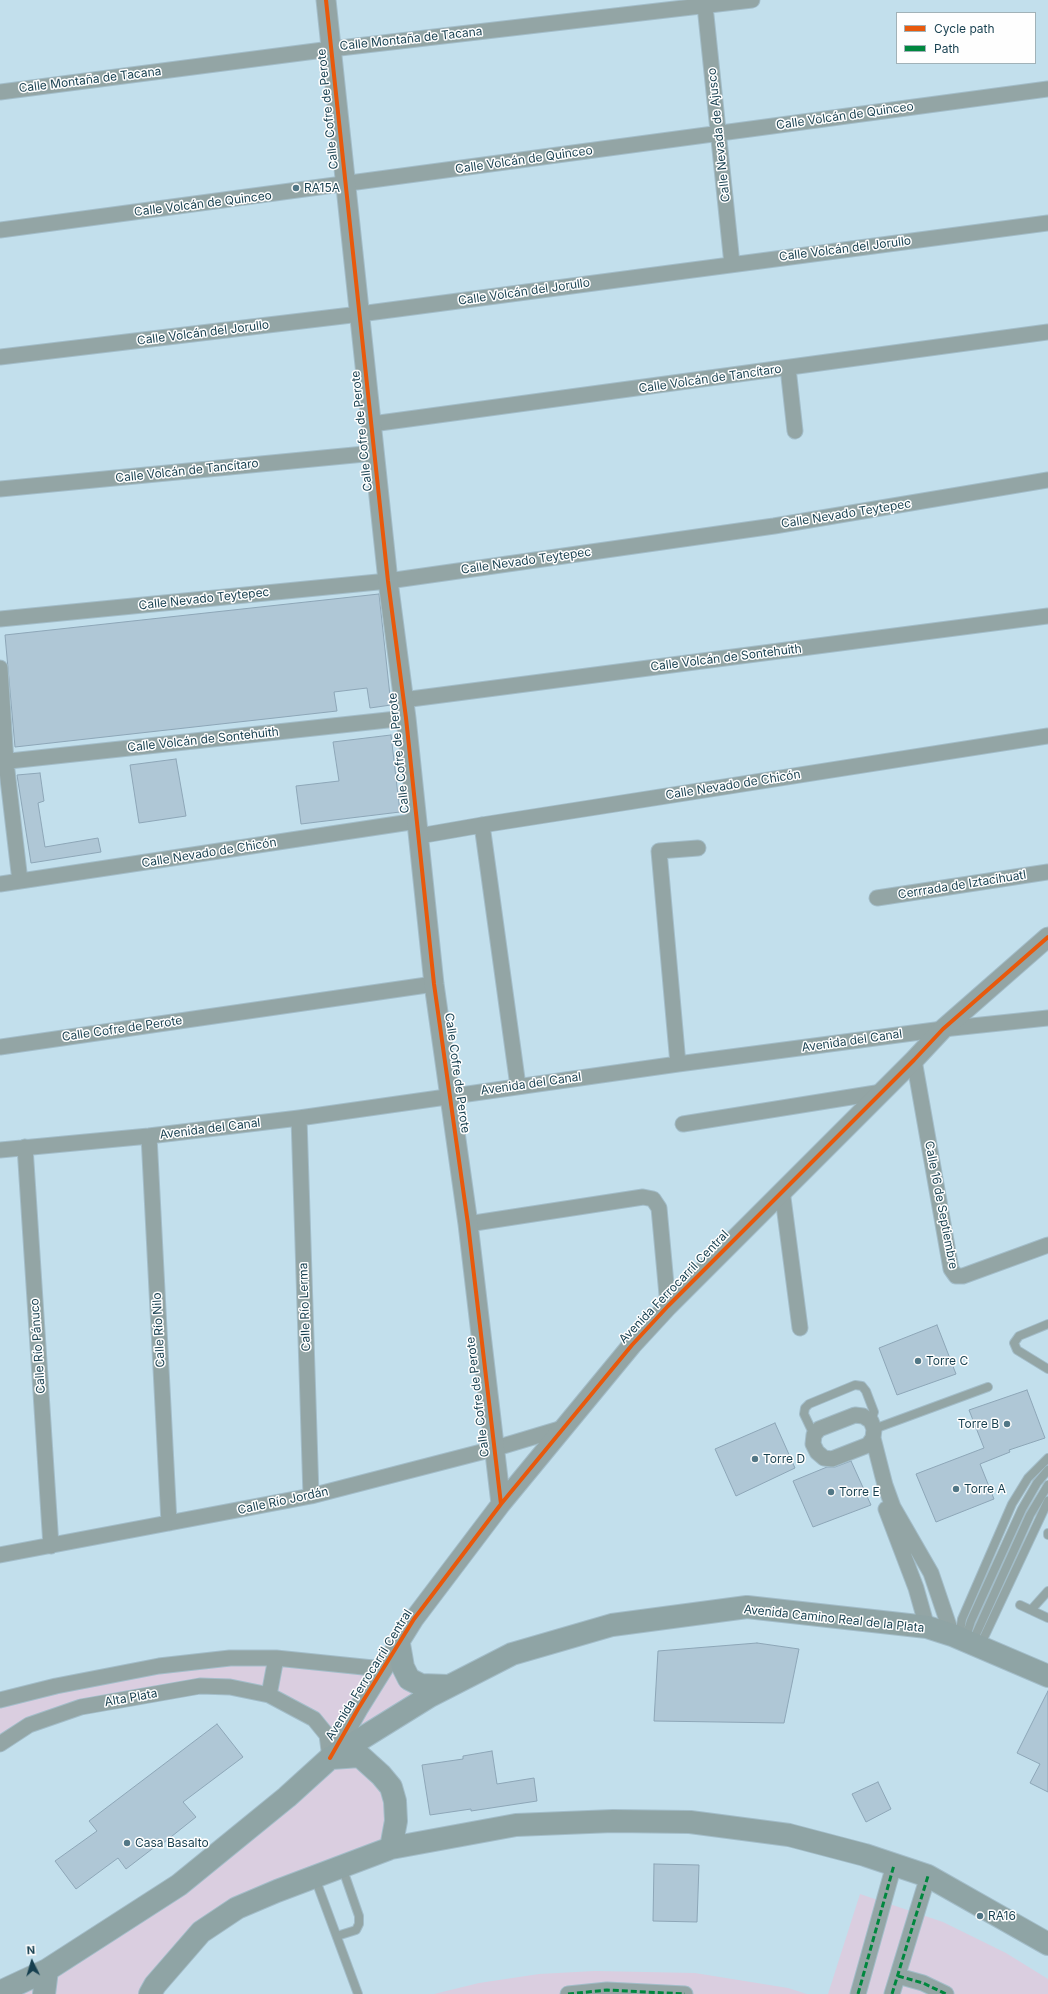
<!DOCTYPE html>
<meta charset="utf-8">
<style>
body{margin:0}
#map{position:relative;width:1048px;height:1994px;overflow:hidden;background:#c2dfec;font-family:Inter,sans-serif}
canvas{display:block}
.legend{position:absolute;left:896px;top:12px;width:140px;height:52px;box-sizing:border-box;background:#fefefe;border:1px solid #a1b2b8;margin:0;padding:5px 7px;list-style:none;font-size:12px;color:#163f4f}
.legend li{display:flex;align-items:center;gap:8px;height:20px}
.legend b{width:20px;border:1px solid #a1b2b8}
.north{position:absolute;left:12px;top:1942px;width:40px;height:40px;-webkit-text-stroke:3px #fefefe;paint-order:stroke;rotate:355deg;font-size:11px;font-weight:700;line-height:16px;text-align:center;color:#163f4f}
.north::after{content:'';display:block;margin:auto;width:14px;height:18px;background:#163f4f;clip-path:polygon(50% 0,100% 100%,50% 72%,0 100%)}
</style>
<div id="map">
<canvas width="1048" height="1994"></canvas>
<ul class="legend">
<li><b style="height:5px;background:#e8590c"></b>Cycle path</li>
<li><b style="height:5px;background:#00873e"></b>Path</li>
</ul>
<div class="north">N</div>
</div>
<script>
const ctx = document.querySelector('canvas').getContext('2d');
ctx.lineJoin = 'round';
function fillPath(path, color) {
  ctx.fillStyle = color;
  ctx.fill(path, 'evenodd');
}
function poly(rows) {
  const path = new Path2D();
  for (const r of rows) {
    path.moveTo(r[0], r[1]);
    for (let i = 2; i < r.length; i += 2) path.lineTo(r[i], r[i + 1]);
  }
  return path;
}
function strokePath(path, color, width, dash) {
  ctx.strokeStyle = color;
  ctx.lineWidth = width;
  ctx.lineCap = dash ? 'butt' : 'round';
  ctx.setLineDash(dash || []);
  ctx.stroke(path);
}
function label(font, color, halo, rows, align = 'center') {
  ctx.font = font + ' Inter,sans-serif';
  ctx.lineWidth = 3;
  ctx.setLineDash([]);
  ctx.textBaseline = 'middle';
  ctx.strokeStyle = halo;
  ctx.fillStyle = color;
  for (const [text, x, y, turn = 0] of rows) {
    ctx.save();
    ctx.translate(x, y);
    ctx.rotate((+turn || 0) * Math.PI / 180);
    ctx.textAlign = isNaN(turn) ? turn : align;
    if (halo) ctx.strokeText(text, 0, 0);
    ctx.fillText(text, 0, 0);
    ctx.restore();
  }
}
fillPath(poly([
 [230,1658,403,1667,449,1686,331,1758,381,1775,391,1848,237,1908,150,1994,0,1994,47,1970,330,1758,314,1719,230,1687,81,1707,0,1744,0,1700],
 [860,1894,943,1922,1006,1953,1048,1979,1048,1994,828,1994],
 [595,1971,695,1973,788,1988,807,1994,434,1994,479,1983,539,1974]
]), '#dacee0');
const building = poly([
 [379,594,391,705,370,708,367,688,334,692,337,711,15,747,5,635,379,594],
 [391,735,400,812,301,824,296,786,339,781,333,742,391,735],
 [176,759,186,816,139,823,130,765,176,759],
 [40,773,44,801,38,803,45,847,98,838,101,852,31,863,17,775,40,773],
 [937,1325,956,1374,897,1395,879,1348,937,1325],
 [1027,1390,1045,1438,1009,1450,1010,1452,980,1464,994,1499,936,1522,916,1474,984,1448,969,1410,1027,1390],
 [775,1423,795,1468,736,1496,715,1449,775,1423],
 [851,1461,871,1505,813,1527,793,1481,827,1467,835,1467,851,1461],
 [757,1643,799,1649,784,1723,654,1721,658,1651,757,1643],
 [1048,1691,1048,1792,1030,1783,1040,1764,1017,1753,1048,1691],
 [217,1724,243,1757,183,1802,196,1817,157,1848,156,1846,126,1869,118,1858,76,1889,55,1861,97,1831,89,1821,217,1724],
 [492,1751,497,1784,534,1778,537,1801,471,1811,471,1809,430,1815,422,1765,463,1759,463,1756,492,1751],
 [878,1782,891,1809,866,1822,852,1794,878,1782],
 [654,1864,699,1865,697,1922,653,1921,654,1864]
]);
fillPath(building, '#afc7d6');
strokePath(building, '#8da6b7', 1);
const service = poly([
 [1048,1324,1019,1336,1014,1343,1017,1350,1048,1369],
 [874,1429,988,1387],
 [814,1435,804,1414,805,1408,809,1404,855,1385,862,1386,866,1391,874,1412,871,1421],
 [1048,1533,1048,1535],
 [1020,1605,1048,1618],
 [1031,1610,1048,1591],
 [959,1637,962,1619,1012,1504,1028,1478,1048,1458],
 [965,1640,971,1621,1022,1509,1037,1483,1048,1470],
 [972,1643,1030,1515,1048,1485],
 [980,1646,1048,1501],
 [315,1878,358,1994],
 [337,1936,356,1930,359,1924,359,1916,342,1867]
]);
const minor = poly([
 [705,6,732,264],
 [0,92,331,49,752,0],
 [0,230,1048,89],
 [0,357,360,314,1048,223],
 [788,368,795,431],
 [372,424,1048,332],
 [0,489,375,453],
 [0,619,388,581,774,526,1048,480],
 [0,668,6,762,20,881],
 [403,700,1048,616],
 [0,762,406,718],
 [482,825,518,1086],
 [419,836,482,825,1048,736],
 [0,884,417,821],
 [877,898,1048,872],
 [0,1047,434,984],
 [914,1060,951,1269,956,1276,963,1276,1048,1245],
 [678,1064,659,851,698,848],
 [299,1118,311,1496],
 [683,1124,882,1092],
 [149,1136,169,1523],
 [25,1147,51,1546],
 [0,1150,149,1136,299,1118,678,1064,943,1029,1048,1018],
 [782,1190,800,1328],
 [468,1224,643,1197,653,1199,659,1208,668,1306],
 [873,1438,868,1445,832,1459,824,1458,817,1452,813,1444,814,1435,819,1429,855,1415,863,1416,871,1421,874,1429,873,1438,885,1485,893,1507,931,1573,952,1635],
 [886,1509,916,1588,927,1627],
 [0,1555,311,1496,493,1449,563,1428],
 [269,1695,276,1658],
 [0,1700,56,1686,159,1666,230,1658,276,1658,383,1669],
 [0,1744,29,1725,81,1707,200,1686,230,1687,269,1695,314,1719,327,1735,330,1758],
 [898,1976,923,1983,946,1994],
 [568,1994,607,1990,685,1994],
 [858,1994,894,1865],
 [892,1994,928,1876]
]);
const tertiary = poly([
 [326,0,388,581,406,718,434,984,468,1224,501,1504],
 [330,1758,358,1709,414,1619,501,1504,632,1345,668,1306,914,1060,943,1029,1048,937]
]);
const secondary = poly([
 [399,1644,403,1667,409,1679,421,1685,449,1686],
 [331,1758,360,1756,381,1775,391,1787,395,1801,396,1821,391,1848],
 [0,1992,47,1970,179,1885,287,1797,330,1758,430,1696,512,1654,612,1625,747,1607,927,1627,952,1635,1048,1676],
 [44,1994,47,1970],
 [150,1994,155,1985,201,1932,237,1908,277,1891,391,1848,516,1825,613,1821,690,1822,789,1835,865,1855,928,1876,1048,1944]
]);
strokePath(service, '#a3bdc9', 10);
strokePath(minor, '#a3bdc9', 17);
strokePath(tertiary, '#a3bdc9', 21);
strokePath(secondary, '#a3bdc9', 24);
strokePath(service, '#93a5a5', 8);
strokePath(minor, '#93a5a5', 15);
strokePath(tertiary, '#93a5a5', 19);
strokePath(secondary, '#8fa4a5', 22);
strokePath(poly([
 [898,1976,923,1983,946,1994],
 [568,1994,607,1990,685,1994],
 [858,1994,894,1865],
 [892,1994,928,1876]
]), '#00873e', 3, [6, 3]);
strokePath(poly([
 [326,0,388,581,406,718,434,984,468,1224,501,1504],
 [330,1758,358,1709,414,1619,501,1504,632,1345,668,1306,914,1060,943,1029,1048,937]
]), '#e8590c', 4);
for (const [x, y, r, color] of [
 [296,188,4,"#527786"],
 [918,1361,4,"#527786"],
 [1007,1424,4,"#527786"],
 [755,1459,4,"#527786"],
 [956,1489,4,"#527786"],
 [831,1492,4,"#527786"],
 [127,1843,4,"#527786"],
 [980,1916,4,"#527786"]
]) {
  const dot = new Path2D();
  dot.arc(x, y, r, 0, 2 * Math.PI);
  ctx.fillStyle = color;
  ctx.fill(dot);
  strokePath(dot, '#fefefe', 1.5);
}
label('12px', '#163f4f', '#fefefe', [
 ["Calle Montaña de Tacana",411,39,-6],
 ["Calle Montaña de Tacana",90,80,-7],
 ["Calle Cofre de Perote",328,109,-96],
 ["Calle Volcán de Quinceo",845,116,-8],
 ["Calle Nevada de Ajusco",719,135,-96],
 ["Calle Volcán de Quinceo",524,160,-8],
 ["Calle Volcán de Quinceo",203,204,-7],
 ["Calle Volcán del Jorullo",845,249,-7],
 ["Calle Volcán del Jorullo",524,292,-8],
 ["Calle Volcán del Jorullo",203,333,-7],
 ["Calle Volcán de Tancítaro",710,379,-8],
 ["Calle Cofre de Perote",362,431,-96],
 ["Calle Volcán de Tancítaro",187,471,-6],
 ["Calle Nevado Teytepec",846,514,-9],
 ["Calle Nevado Teytepec",526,561,-8],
 ["Calle Nevado Teytepec",204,599,-6],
 ["Calle Volcán de Sontehuith",726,658,-7],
 ["Calle Volcán de Sontehuith",203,740,-6],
 ["Calle Cofre de Perote",399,753,-96],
 ["Calle Nevado de Chicón",733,785,-9],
 ["Calle Nevado de Chicón",209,853,-9],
 ["Cerrrada de Iztacihuatl",962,885,-9],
 ["Calle Cofre de Perote",122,1029,-8],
 ["Avenida del Canal",852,1041,-8],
 ["Calle Cofre de Perote",457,1073,82],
 ["Avenida del Canal",531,1084,-8],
 ["Avenida del Canal",210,1129,-7],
 ["Calle 16 de Septiembre",941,1205,79],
 ["Avenida Ferrocarril Central",674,1287,-46],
 ["Calle Río Lerma",305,1307,-92],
 ["Calle Río Nilo",159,1330,-93],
 ["Calle Río Pánuco",38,1346,-94],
 ["Calle Cofre de Perote",478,1397,-97],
 ["Calle Río Jordán",283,1501,-12],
 ["Avenida Camino Real de la Plata",834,1619,6],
 ["Avenida Ferrocarril Central",369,1675,-58],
 ["Alta Plata",131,1698,-10]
]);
label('12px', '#163f4f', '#fefefe', [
 ["RA15A",304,188],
 ["Torre C",926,1361],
 ["Torre B",999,1424,"right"],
 ["Torre D",763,1459],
 ["Torre A",964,1489],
 ["Torre E",839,1492],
 ["Casa Basalto",135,1843],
 ["RA16",988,1916]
], 'left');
</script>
